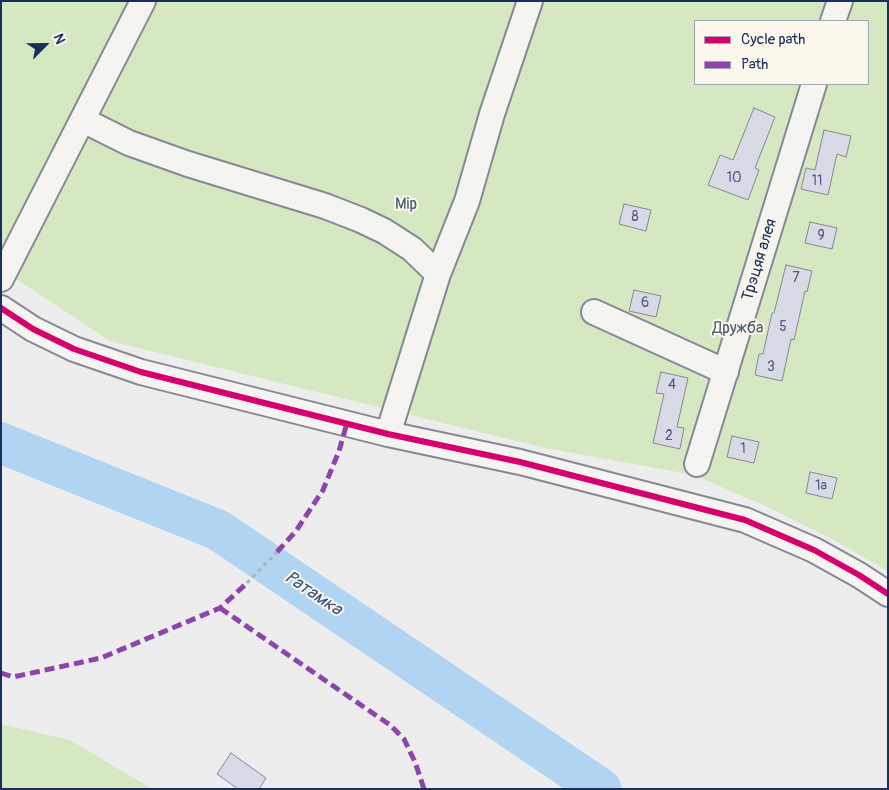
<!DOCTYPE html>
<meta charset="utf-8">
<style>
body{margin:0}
#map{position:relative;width:889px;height:790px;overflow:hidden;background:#eeedee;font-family:Pangolin,sans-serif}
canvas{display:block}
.frame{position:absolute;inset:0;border:2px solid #1b2f5e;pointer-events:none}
.legend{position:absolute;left:694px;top:20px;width:175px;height:65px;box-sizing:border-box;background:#fbf7ec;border:1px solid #a1a7b3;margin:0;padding:6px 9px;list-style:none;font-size:15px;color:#1b2f5e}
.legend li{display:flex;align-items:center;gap:10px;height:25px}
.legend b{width:25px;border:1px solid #a1a7b3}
.north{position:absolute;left:20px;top:20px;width:50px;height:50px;-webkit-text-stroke:4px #fbf7ec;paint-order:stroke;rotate:67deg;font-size:14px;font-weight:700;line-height:20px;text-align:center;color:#1b2f5e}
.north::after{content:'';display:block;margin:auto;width:18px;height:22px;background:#1b2f5e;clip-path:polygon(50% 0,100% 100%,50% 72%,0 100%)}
</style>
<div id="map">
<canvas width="889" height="790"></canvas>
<div class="frame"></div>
<ul class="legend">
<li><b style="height:6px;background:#d6006c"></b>Cycle path</li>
<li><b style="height:6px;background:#8e44ad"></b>Path</li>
</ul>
<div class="north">N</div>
</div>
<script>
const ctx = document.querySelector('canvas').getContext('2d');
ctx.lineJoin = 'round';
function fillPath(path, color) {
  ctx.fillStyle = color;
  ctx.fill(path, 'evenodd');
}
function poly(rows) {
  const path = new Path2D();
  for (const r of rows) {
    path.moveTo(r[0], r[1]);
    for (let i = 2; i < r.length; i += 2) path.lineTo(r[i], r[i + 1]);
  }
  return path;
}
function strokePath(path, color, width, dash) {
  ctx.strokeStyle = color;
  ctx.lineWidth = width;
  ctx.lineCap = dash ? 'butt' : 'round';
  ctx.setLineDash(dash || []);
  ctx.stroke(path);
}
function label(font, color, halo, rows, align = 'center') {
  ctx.font = font + ' Pangolin,sans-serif';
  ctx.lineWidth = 4;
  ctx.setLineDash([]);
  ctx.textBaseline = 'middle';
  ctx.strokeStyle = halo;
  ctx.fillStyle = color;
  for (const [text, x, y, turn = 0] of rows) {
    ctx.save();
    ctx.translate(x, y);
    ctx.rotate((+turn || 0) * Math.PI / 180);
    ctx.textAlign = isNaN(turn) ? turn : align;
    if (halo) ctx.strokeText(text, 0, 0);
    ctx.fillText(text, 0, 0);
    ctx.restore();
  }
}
fillPath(poly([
 [1,1,888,1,888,571,830,538,772,509,694,475,545,448,110,341,1,269],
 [695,21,868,21,868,84,695,84],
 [1,724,70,740,152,789,1,789]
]), '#d6e8c1');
strokePath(poly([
 [1,443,218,530,601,789]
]), '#b2d4f3', 41);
const building = poly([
 [754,108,775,117,755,168,759,170,748,200,708,185,720,155,733,160,754,108],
 [824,130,851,136,846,157,837,154,828,195,801,189,806,168,815,170,824,130],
 [624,204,651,210,646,231,619,224,624,204],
 [810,222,837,228,832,249,805,243,810,222],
 [786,265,812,271,807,292,805,291,794,340,791,339,782,381,755,375,759,354,763,354,772,313,774,313,786,265],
 [634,290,661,296,656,317,629,311,634,290],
 [661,372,688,378,677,427,684,428,680,449,653,443,664,394,656,393,661,372],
 [732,436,759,442,754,463,727,457,732,436],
 [810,472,837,478,832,499,806,493,810,472],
 [231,753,266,778,259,789,238,789,217,774,231,753]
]);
fillPath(building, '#d8dbe5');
strokePath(building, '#868993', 1);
const minor = poly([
 [833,21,840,1],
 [83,120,129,143,188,164,325,206,361,220,384,231,412,249,438,274],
 [1,279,143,1],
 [1,308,33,329,74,349,141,372,388,434,520,462,745,520,814,550,859,575,888,594],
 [594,312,726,372],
 [388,434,438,274,467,201,492,114,530,1],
 [697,464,814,84]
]);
strokePath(minor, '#868993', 28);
strokePath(poly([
 [247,583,277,552]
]), '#b2b3b7', 3, [4, 4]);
strokePath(minor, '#f5f4f1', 24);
strokePath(poly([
 [277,552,296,531,323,490,339,451,347,423],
 [220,608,390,725,404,739,415,762,424,789],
 [1,673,13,677,101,658,220,608,247,583]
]), '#8e44ad', 5, [10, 5]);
strokePath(poly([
 [1,308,33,329,74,349,141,372,388,434,520,462,745,520,814,550,859,575,888,594]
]), '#d6006c', 6);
label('14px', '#4b5b80', null, [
 ["10",734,178],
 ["11",817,181],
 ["8",635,217],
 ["9",821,236],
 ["7",796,278],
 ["6",645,303],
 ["5",783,327],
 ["3",771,367],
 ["4",672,385],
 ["2",669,436],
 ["1",743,449],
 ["1а",821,486]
]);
label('16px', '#455c6e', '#fbf7ec', [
 ["Мір",406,205],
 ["Дружба",738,329]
]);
label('16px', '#1b2f5e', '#fbf7ec', [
 ["Трэцяя алея",760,260,-73]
]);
label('italic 18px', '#3a5684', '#fbf7ec', [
 ["Ратамка",313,594,34]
]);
</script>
